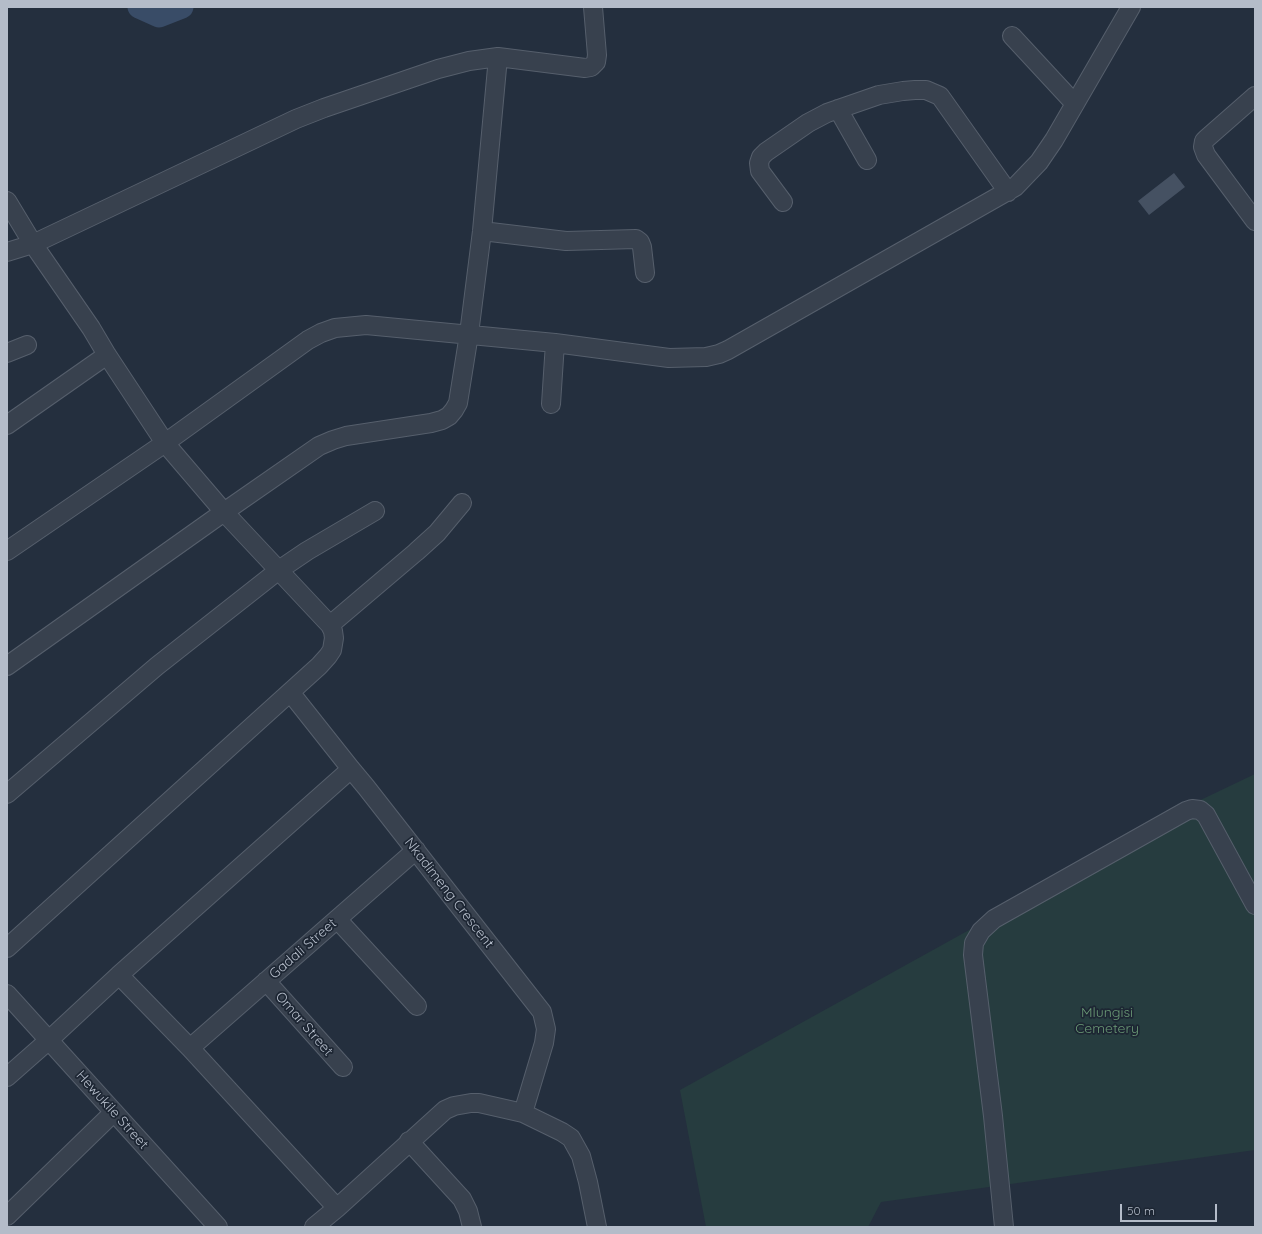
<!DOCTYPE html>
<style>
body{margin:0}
#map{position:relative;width:1262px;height:1234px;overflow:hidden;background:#242f3e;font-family:Quicksand,sans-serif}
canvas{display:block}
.frame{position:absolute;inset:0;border:8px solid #b4bcc9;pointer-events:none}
.scale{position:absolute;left:1120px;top:1204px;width:97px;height:18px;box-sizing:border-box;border:2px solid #b4bcc9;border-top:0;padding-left:5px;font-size:12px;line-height:14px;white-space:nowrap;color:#b4bcc9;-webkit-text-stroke:3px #1d2633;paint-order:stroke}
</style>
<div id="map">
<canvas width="1262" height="1234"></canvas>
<div class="frame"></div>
<div class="scale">50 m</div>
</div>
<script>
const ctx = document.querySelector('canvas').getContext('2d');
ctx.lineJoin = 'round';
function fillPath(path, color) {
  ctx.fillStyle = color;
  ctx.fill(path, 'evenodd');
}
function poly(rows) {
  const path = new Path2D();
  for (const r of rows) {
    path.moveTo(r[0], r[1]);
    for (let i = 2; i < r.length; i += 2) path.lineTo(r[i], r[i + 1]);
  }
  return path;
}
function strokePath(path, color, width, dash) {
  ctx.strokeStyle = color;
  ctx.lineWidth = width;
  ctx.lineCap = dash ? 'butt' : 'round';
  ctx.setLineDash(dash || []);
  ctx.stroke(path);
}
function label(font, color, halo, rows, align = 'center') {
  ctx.font = font + ' Quicksand,sans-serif';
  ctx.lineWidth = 3.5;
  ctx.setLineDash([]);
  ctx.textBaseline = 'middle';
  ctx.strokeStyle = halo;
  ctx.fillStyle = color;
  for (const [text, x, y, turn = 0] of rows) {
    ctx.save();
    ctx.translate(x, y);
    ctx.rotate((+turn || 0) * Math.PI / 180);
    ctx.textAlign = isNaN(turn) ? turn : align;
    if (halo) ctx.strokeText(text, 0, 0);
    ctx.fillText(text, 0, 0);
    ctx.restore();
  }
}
fillPath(poly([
 [1255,774,1255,1150,881,1202,868,1227,706,1227,680,1090,971,929,1167,816]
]), '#263c3f');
strokePath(poly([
 [139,7,159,16,182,7]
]), '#394c67', 23);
fillPath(poly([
 [1174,173,1185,187,1149,215,1138,201]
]), '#455162');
const minor = poly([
 [1012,36,1075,104],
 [1255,96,1206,139,1204,141,1203,147,1206,155,1255,221],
 [838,109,867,160],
 [7,201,33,244,91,328,107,355,165,443,224,512,330,625,333,631,334,638,332,650,328,656,319,666,7,948],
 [783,202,760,171,759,163,761,157,766,152,808,123,827,113,879,95,903,91,915,90,926,90,940,96,1008,192],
 [482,231,566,241,636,239,640,242,642,247,645,273],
 [7,252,33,244,296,119,324,108,438,69,469,61,498,57,585,68,591,67,596,62,597,55,593,7],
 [7,353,27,345],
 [551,404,555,343],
 [7,425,107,355],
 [7,551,165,443,308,340,321,333,335,328,366,325,555,343,669,358,706,357,719,354,728,350,1015,187,1039,162,1054,140,1131,7],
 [330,625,416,552,437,533,462,503],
 [7,666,224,512,319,446,333,440,346,436,431,423,442,420,449,416,454,410,458,403,469,334,482,231,498,57],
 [290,692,351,769,366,787,542,1012,546,1029,544,1043,523,1113],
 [7,794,157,666,279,570,307,551,375,511],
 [337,919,417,1006],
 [119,975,190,1048,337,1208],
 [266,981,343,1067],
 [7,994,218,1227],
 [190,1048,416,850],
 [7,1077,49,1040,119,975,351,769],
 [409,1141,462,1199,468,1211,472,1227],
 [7,1216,114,1112],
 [314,1227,337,1208,445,1110,454,1106,471,1103,479,1103,523,1113,562,1132,571,1138,581,1156,588,1182,597,1227],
 [1004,1227,993,1116,973,955,974,943,981,931,994,919,1186,811,1192,809,1200,810,1206,815,1255,905]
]);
strokePath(minor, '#565f6c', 20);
strokePath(minor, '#38414e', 18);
label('14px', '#b4bcc9', '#1d2633', [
 ["Nkadimeng Crescent",449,893,52],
 ["Gadali Street",303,949,-41],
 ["Omar Street",304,1024,49],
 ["Hewukile Street",112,1110,48]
]);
label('14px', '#6b9a76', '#1d2633', [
 ["Mlungisi",1107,1013],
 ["Cemetery",1107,1029]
]);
</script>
